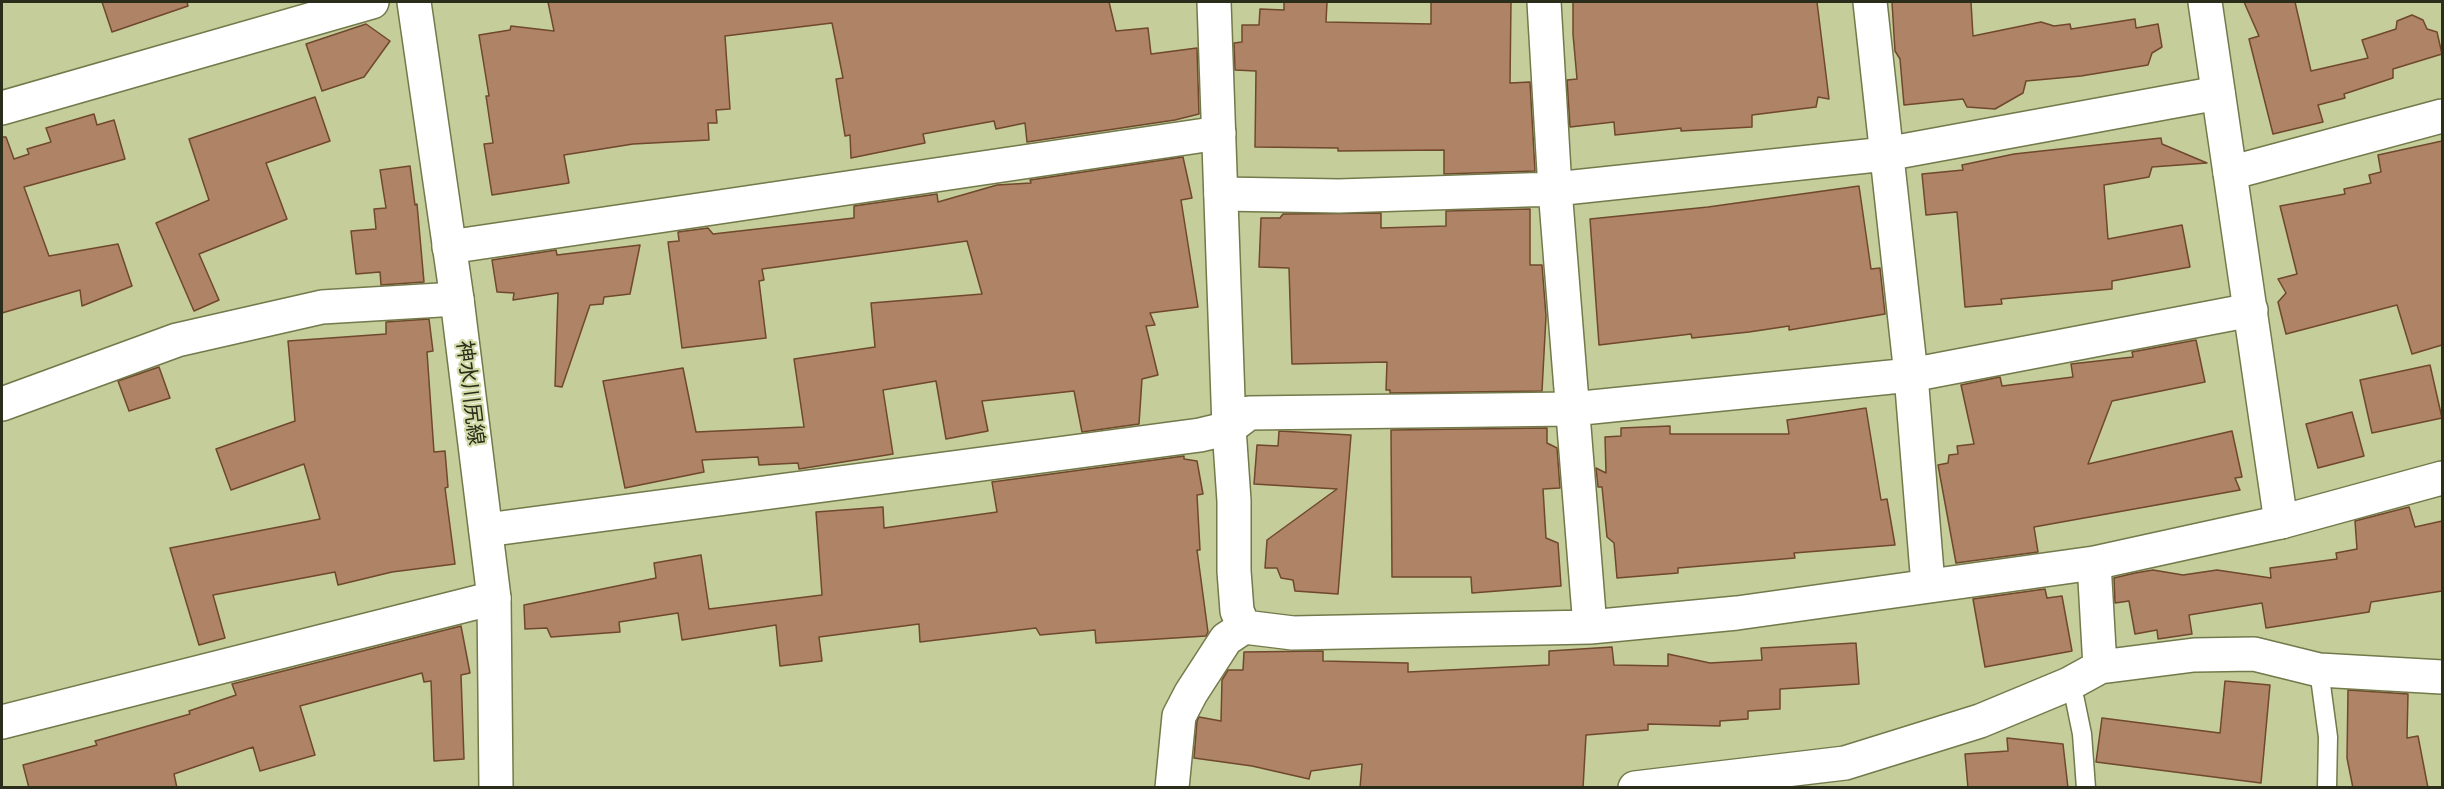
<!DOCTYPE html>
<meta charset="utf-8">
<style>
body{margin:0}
#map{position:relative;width:2444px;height:789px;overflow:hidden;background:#c5cd9b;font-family:"Times New Roman",serif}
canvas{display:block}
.frame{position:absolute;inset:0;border:3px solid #2a2d19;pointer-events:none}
</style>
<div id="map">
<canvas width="2444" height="789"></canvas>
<div class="frame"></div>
</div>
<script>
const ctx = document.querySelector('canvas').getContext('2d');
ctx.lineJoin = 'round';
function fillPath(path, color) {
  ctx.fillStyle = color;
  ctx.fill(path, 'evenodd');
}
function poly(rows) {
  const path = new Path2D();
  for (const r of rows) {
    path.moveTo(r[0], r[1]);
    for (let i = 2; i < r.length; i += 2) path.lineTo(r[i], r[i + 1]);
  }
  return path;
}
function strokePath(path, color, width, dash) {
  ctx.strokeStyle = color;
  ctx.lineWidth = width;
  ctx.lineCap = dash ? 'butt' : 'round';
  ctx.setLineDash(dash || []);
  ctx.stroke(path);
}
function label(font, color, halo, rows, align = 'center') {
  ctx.font = font + ' "Times New Roman","Noto Sans JP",serif';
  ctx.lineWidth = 4.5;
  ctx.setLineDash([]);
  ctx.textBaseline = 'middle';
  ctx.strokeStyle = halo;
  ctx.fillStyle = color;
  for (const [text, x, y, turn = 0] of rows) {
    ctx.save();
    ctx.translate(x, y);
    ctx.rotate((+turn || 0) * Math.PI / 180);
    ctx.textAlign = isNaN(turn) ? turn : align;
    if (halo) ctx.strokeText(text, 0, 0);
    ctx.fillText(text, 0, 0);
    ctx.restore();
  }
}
const building = poly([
 [102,2,187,2,188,6,112,32,102,2],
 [548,2,1109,2,1116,31,1148,28,1151,54,1197,48,1199,114,1175,120,1027,142,1025,123,996,129,994,121,923,134,925,143,851,158,850,135,845,136,836,79,843,78,832,23,725,36,730,109,716,110,717,123,708,123,709,140,633,144,564,155,569,183,492,195,484,144,493,143,486,96,489,96,479,35,510,30,511,26,554,31,548,2],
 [1284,2,1327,2,1326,22,1431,24,1431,2,1511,2,1510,83,1530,82,1535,171,1444,174,1444,150,1338,151,1338,148,1255,147,1256,71,1235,70,1234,43,1242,42,1242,25,1259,25,1260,9,1284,10,1284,2],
 [1573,2,1817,2,1829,99,1818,97,1816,107,1752,115,1752,127,1681,131,1681,128,1615,135,1614,122,1570,127,1567,80,1577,79,1573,34,1573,2],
 [1892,2,1971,2,1973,36,2041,22,2054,26,2070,24,2071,29,2135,19,2136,28,2158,24,2162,47,2152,53,2148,65,2081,76,2026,81,2023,93,1995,109,1967,107,1963,99,1904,105,1900,59,1895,51,1892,2],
 [2244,2,2295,2,2311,71,2368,58,2362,40,2396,29,2397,21,2412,15,2423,20,2427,29,2437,32,2442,54,2393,69,2393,78,2344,94,2345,98,2318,105,2323,122,2273,134,2249,39,2259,36,2244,2],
 [366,24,390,41,364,77,322,91,306,44,366,24],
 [315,97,330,141,266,163,287,219,199,254,219,300,194,311,156,223,209,200,189,139,315,97],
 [94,114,97,125,114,120,125,159,24,187,49,256,118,244,132,286,82,306,80,290,2,313,2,137,6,137,14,159,29,154,27,149,51,142,46,128,94,114],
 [2161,138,2162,144,2207,163,2152,167,2149,177,2104,185,2108,239,2182,225,2190,267,2112,281,2112,289,2001,299,2002,304,1965,307,1957,212,1926,215,1922,174,1963,170,1962,165,2014,154,2161,138],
 [2442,141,2442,345,2412,354,2397,305,2286,334,2278,302,2286,293,2278,279,2297,274,2280,206,2345,194,2344,189,2371,183,2369,175,2381,172,2378,155,2442,141],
 [1183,157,1192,198,1181,200,1198,307,1150,313,1155,325,1146,326,1158,375,1142,379,1139,424,1082,432,1074,391,982,401,988,431,946,439,936,381,883,390,893,454,799,469,798,463,759,465,758,457,702,460,704,472,625,488,603,381,683,368,696,432,804,427,794,359,875,347,871,303,982,294,967,241,762,269,764,280,759,281,766,338,682,348,668,242,679,241,678,232,708,228,713,234,854,218,854,206,937,194,938,202,997,185,1031,183,1030,180,1183,157],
 [410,166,415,205,417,204,424,282,381,285,380,272,356,274,351,231,376,229,374,209,386,208,380,170,410,166],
 [1859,186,1871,269,1880,268,1885,314,1789,330,1789,326,1749,332,1692,338,1691,334,1599,345,1590,219,1708,207,1859,186],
 [1530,209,1530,265,1542,265,1546,316,1542,391,1390,393,1390,390,1386,390,1387,362,1292,364,1289,268,1259,267,1261,218,1280,218,1283,214,1381,213,1381,228,1446,226,1446,211,1530,209],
 [640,245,630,294,604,297,603,304,590,305,562,387,555,386,558,293,513,300,514,293,497,292,492,260,556,250,557,255,640,245],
 [429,319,433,351,427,352,434,452,445,451,448,487,445,488,455,564,392,572,338,585,335,572,213,595,225,638,199,645,170,548,320,519,304,464,231,490,216,449,295,421,288,341,386,334,386,322,429,319],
 [2196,340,2205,382,2112,401,2088,464,2232,431,2242,477,2235,478,2240,490,2034,527,2038,552,1956,563,1938,465,1948,463,1949,455,1958,454,1957,446,1974,444,1961,385,2000,377,2002,386,2073,377,2071,364,2133,357,2132,352,2196,340],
 [2430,365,2442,418,2372,433,2360,380,2430,365],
 [159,367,170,398,129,411,118,381,159,367],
 [1866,408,1881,500,1887,499,1895,545,1794,553,1795,558,1678,568,1678,573,1617,578,1614,543,1607,537,1602,487,1598,487,1596,468,1606,473,1605,437,1621,436,1621,428,1670,426,1670,434,1789,434,1787,420,1866,408],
 [2352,412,2364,456,2318,468,2306,424,2352,412],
 [1547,428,1547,443,1557,448,1560,488,1543,489,1546,538,1558,543,1561,586,1472,593,1471,577,1392,577,1391,430,1547,428],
 [1279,431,1351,435,1338,594,1295,591,1293,580,1281,578,1277,568,1265,568,1267,540,1337,489,1254,484,1257,445,1278,446,1279,431],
 [1184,456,1184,459,1197,461,1203,494,1197,495,1200,550,1197,550,1208,632,1206,636,1096,643,1095,630,1040,635,1036,628,920,642,919,624,819,637,822,661,780,666,776,625,682,640,678,613,619,622,620,632,551,637,547,628,525,629,524,605,656,578,654,563,701,555,709,609,822,595,816,512,883,507,884,528,997,512,992,482,1184,456],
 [2409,507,2415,527,2442,521,2442,591,2371,602,2369,612,2266,628,2262,603,2189,615,2192,634,2158,639,2157,630,2135,634,2129,601,2115,603,2114,578,2135,573,2153,570,2183,575,2217,570,2271,578,2270,568,2337,559,2336,553,2357,549,2355,521,2409,507],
 [2045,589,2047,598,2062,596,2072,651,1985,667,1973,599,2045,589],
 [461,626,470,673,461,675,464,759,434,761,431,681,424,682,422,673,300,706,315,755,260,771,253,747,174,774,177,788,29,788,23,765,97,745,95,741,190,714,189,711,236,695,232,684,461,626],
 [1856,643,1859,684,1780,689,1780,709,1748,711,1748,719,1720,721,1720,726,1648,724,1648,730,1586,735,1583,788,1360,788,1362,764,1311,771,1309,779,1252,766,1194,758,1197,721,1199,717,1221,721,1222,680,1228,670,1243,670,1244,652,1323,651,1323,661,1408,663,1408,672,1549,665,1549,651,1612,647,1614,665,1668,666,1668,654,1710,663,1762,660,1761,648,1856,643],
 [2225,681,2270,685,2261,783,2096,762,2102,718,2220,733,2225,681],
 [2348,690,2408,694,2407,738,2418,736,2428,788,2353,788,2347,758,2348,690],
 [2007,738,2063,744,2068,788,1968,788,1965,754,2008,751,2007,738]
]);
fillPath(building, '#ae8366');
strokePath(building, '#6f482d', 1.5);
const lane = poly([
 [2319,670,2328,737,2327,788],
 [2069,684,2075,700,2082,734,2086,788]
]);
const street = poly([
 [1544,2,1555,189,1590,627],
 [1870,2,1911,375,1928,585],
 [2,108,372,2],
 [2230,173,2442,116],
 [1221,194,1339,196,1555,189,1886,154,2218,93],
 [449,247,1219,133],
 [2,404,177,340,322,307,457,299],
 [1229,428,1234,501,1234,571,1237,611,1244,627,1293,633,1590,627,1737,613,2094,563,2281,522,2442,478],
 [486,530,1200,435,1229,428,1249,413,1572,409,1911,375,2251,310],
 [2094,563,2100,667],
 [2,722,494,598],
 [1172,788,1179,716,1191,693,1226,639,1244,627],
 [1635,788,1845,763,1980,721,2069,684,2100,667,2194,655,2254,654,2319,670,2442,677]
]);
const secondary = poly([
 [414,2,457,299,494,598,496,788],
 [1214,2,1229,428],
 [2205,2,2281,522]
]);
strokePath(lane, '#73794a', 21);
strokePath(street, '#73794a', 36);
strokePath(secondary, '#73794a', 36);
strokePath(lane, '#fff', 18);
strokePath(street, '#fff', 33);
strokePath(secondary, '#fff', 33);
label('21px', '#2a2d19', '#d2daa7', [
 ["神水川尻線",469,393,83]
]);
</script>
